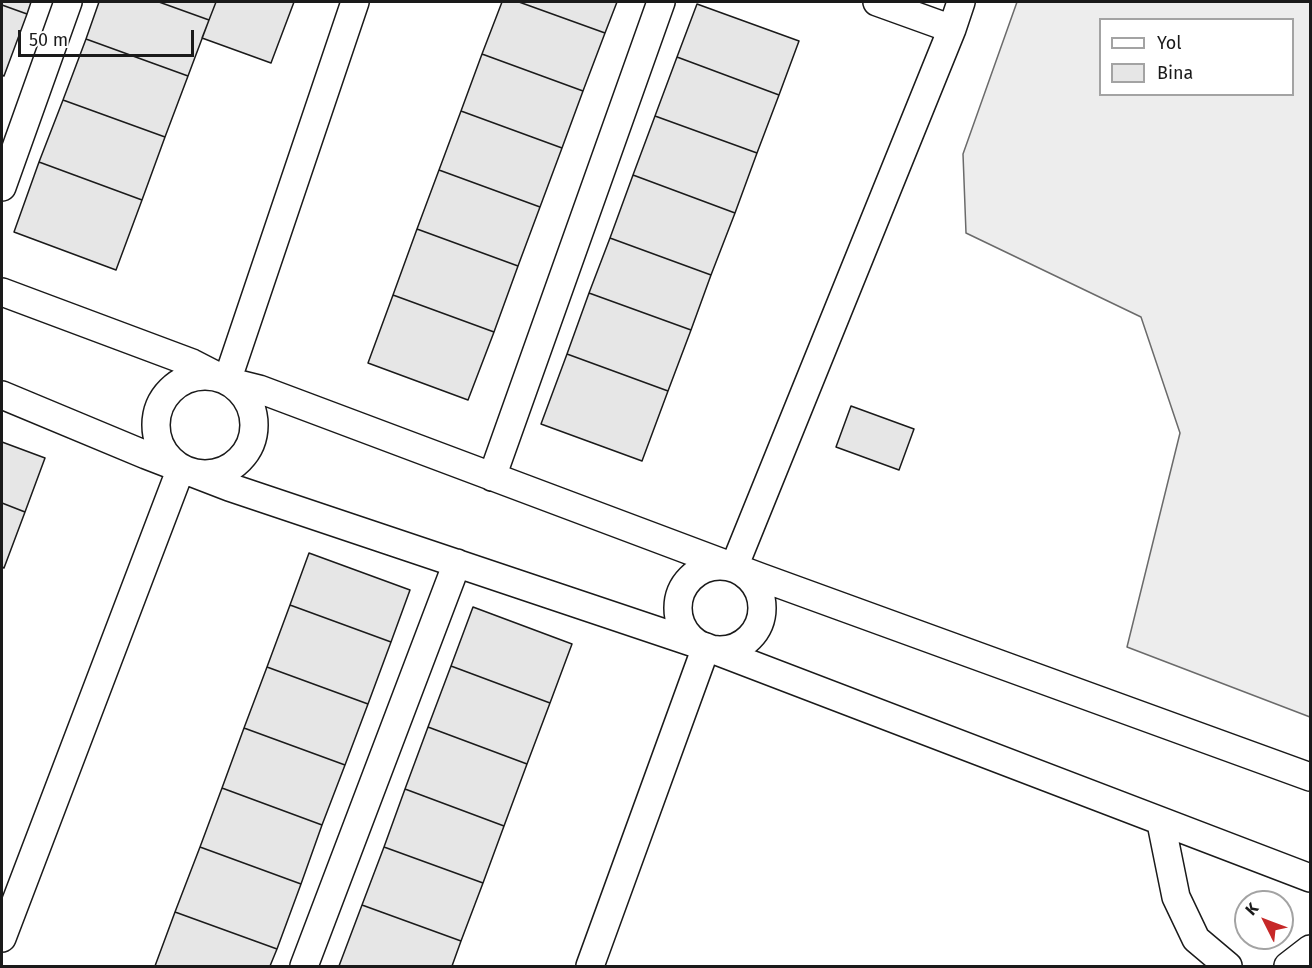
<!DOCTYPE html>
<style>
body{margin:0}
#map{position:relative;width:1312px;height:968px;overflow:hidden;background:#fff;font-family:"Fira Sans",sans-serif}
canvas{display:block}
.frame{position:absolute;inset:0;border:3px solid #1a1a1a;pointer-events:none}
.legend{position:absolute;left:1099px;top:18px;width:195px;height:78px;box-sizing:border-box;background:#fff;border:2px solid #a3a3a3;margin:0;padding:8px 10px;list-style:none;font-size:18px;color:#1a1a1a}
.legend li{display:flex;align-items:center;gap:12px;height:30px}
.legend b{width:30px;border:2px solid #a3a3a3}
.north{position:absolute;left:1234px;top:890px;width:60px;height:60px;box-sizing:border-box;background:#fff;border:2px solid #a3a3a3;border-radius:50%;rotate:312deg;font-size:16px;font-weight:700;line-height:24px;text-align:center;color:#1a1a1a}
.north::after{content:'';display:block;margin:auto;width:21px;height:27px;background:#c62828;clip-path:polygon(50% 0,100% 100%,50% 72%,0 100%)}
.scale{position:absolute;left:18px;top:30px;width:176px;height:27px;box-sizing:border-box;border:3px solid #1a1a1a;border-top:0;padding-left:8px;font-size:18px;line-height:21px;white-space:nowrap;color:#1a1a1a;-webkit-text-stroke:4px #fff;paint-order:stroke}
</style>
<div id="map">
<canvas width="1312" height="968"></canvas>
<div class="frame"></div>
<ul class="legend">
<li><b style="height:8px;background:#fff"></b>Yol</li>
<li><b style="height:16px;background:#e6e6e6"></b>Bina</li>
</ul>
<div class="north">K</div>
<div class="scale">50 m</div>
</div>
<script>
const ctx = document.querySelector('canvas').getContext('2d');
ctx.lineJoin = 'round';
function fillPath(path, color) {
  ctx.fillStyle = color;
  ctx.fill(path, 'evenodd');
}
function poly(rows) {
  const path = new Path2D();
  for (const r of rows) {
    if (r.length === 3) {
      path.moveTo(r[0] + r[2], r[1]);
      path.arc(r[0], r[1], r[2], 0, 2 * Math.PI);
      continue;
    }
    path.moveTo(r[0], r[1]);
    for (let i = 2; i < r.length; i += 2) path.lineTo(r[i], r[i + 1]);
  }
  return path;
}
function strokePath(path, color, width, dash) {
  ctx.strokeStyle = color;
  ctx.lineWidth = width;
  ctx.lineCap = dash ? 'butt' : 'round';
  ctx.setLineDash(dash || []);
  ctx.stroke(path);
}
const built = poly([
 [1017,2,1310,2,1310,717,1127,647,1180,433,1141,317,966,233,963,154,1017,2],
 [1100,20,1292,20,1292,94,1100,94,1100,20]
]);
fillPath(built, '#ededed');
strokePath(built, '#6a6a6a', 1.5);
const building = poly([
 [2,2,31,2,27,14,2,5,2,2],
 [99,2,159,2,209,20,188,76,86,39,99,2],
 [159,2,216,2,209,20,159,2],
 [216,2,294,2,271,63,202,38,216,2],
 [502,2,519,2,605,33,583,91,482,54,502,2],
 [519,2,617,2,605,33,519,2],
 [697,4,799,41,779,95,677,57,697,4],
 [2,5,27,14,4,76,2,75,2,5],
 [86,39,188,76,165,137,63,100,86,39],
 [482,54,583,91,562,148,461,111,482,54],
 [677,57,779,95,757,153,655,116,677,57],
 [63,100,165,137,142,200,39,162,63,100],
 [461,111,562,148,540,207,439,170,461,111],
 [655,116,757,153,735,213,633,175,655,116],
 [39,162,142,200,116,270,14,232,39,162],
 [439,170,540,207,518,266,417,229,439,170],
 [633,175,735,213,711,275,610,238,633,175],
 [417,229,518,266,494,332,393,295,417,229],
 [610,238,711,275,691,330,589,293,610,238],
 [589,293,691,330,668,391,567,354,589,293],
 [393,295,494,332,468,400,368,363,393,295],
 [567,354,668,391,642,461,541,424,567,354],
 [851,406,914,429,899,470,836,447,851,406],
 [2,442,45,458,25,512,2,503,2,442],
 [2,503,25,512,4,568,2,567,2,503],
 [309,553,410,590,391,642,290,605,309,553],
 [290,605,391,642,368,704,267,667,290,605],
 [473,607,572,644,550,703,451,666,473,607],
 [451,666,550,703,527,764,428,727,451,666],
 [267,667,368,704,345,765,244,728,267,667],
 [428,727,527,764,504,826,405,789,428,727],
 [244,728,345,765,322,825,222,788,244,728],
 [222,788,322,825,301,884,200,847,222,788],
 [405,789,504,826,483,883,384,847,405,789],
 [200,847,301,884,277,949,175,912,200,847],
 [384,847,483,883,461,941,362,905,384,847],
 [362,905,461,941,452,966,339,966,362,905],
 [175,912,277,949,270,966,155,966,175,912]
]);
fillPath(building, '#e6e6e6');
strokePath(building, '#1a1a1a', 1.5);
const minor = poly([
 [877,2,952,29],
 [2,187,68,2],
 [2,292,192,363,227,381,259,389,760,577,1310,777],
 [205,425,49],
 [227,381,355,2],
 [2,395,146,455,229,487,706,647,1310,878],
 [492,477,661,2],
 [720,608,42],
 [734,567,952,29,961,2],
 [1161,823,1176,897,1196,939,1228,966],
 [2,938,181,468],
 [304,966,457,563],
 [590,966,706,647],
 [1288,966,1310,949]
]);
strokePath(minor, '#1a1a1a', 30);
strokePath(minor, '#fff', 27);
</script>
